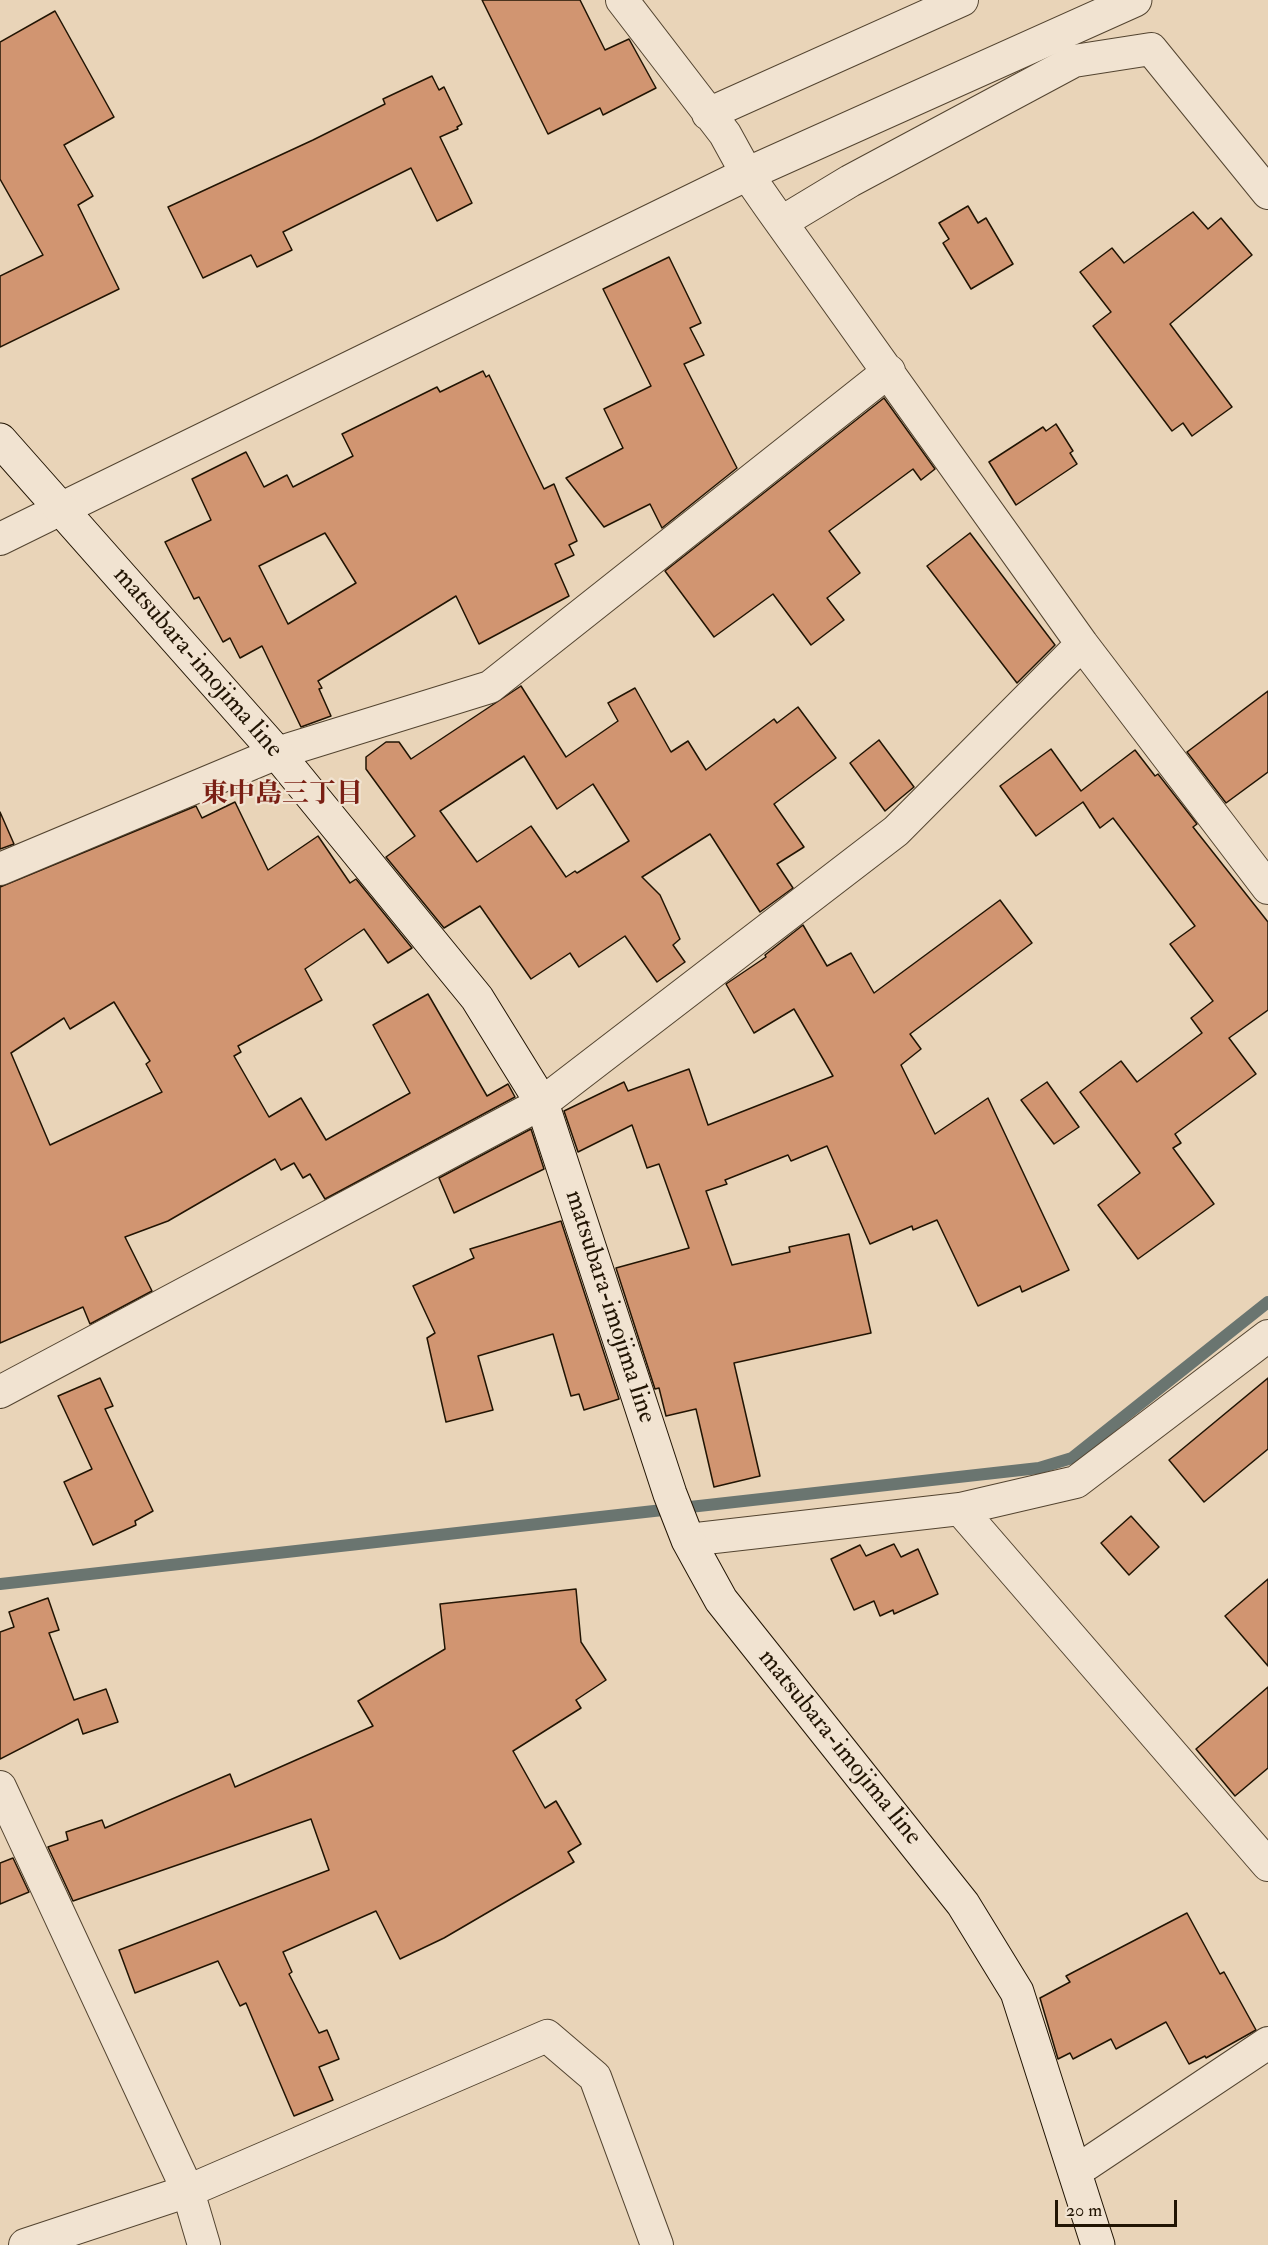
<!DOCTYPE html>
<meta charset="utf-8">
<style>
body{margin:0}
#map{position:relative;width:1268px;height:2245px;overflow:hidden;background:#e9d4b8;font-family:"IM FELL Double Pica",serif}
canvas{display:block}
.scale{position:absolute;left:1055px;top:2200px;width:122px;height:27px;box-sizing:border-box;border:3px solid #211403;border-top:0;padding-left:8px;font-size:18px;line-height:21px;white-space:nowrap;color:#211403;-webkit-text-stroke:4px #f1e3d1;paint-order:stroke}
</style>
<div id="map">
<canvas width="1268" height="2245"></canvas>
<div class="scale">20 m</div>
</div>
<script>
const ctx = document.querySelector('canvas').getContext('2d');
ctx.lineJoin = 'round';
function poly(rows) {
  const path = new Path2D();
  for (const r of rows) {
    path.moveTo(r[0], r[1]);
    for (let i = 2; i < r.length; i += 2) path.lineTo(r[i], r[i + 1]);
  }
  return path;
}
function strokePath(path, color, width, dash) {
  ctx.strokeStyle = color;
  ctx.lineWidth = width;
  ctx.lineCap = dash ? 'butt' : 'round';
  ctx.setLineDash(dash || []);
  ctx.stroke(path);
}
function fillPath(path, color) {
  ctx.fillStyle = color;
  ctx.fill(path, 'evenodd');
}
function label(font, color, halo, rows, align = 'center') {
  ctx.font = font + ' "IM FELL Double Pica","Noto Serif JP",serif';
  ctx.lineWidth = 4.5;
  ctx.setLineDash([]);
  ctx.textBaseline = 'middle';
  ctx.strokeStyle = halo;
  ctx.fillStyle = color;
  for (const [text, x, y, turn = 0] of rows) {
    ctx.save();
    ctx.translate(x, y);
    ctx.rotate((+turn || 0) * Math.PI / 180);
    ctx.textAlign = isNaN(turn) ? turn : align;
    if (halo) ctx.strokeText(text, 0, 0);
    ctx.fillText(text, 0, 0);
    ctx.restore();
  }
}
strokePath(poly([
 [0,1584,1039,1468,1072,1458,1268,1302]
]), '#6a7570', 12);
const building = poly([
 [482,0,580,0,605,50,629,39,656,88,603,115,600,108,548,134,482,0],
 [55,11,114,117,64,145,93,196,78,205,119,289,0,347,0,276,43,255,0,179,0,42,55,11],
 [432,76,439,90,444,87,462,124,457,127,458,129,440,137,472,203,437,221,411,168,283,232,292,250,257,267,251,255,203,278,168,207,313,140,385,104,383,99,432,76],
 [968,206,978,223,986,218,1013,264,971,289,943,243,949,239,939,223,968,206],
 [1193,212,1208,229,1221,218,1252,255,1170,324,1232,407,1192,436,1183,423,1172,431,1093,326,1111,312,1080,272,1112,248,1124,263,1193,212],
 [669,257,701,323,690,328,704,355,684,364,737,468,662,528,650,504,604,527,566,478,623,448,604,409,651,386,603,289,669,257],
 [483,371,486,377,489,375,544,489,554,484,577,541,569,545,574,555,555,564,569,596,479,644,456,596,318,681,322,688,319,689,331,716,301,727,262,646,240,658,230,638,223,642,199,597,194,599,165,542,211,520,192,479,246,452,264,487,287,475,293,487,353,456,342,434,437,387,440,392,483,371],
 [325,533,356,583,288,624,259,566,325,533],
 [884,398,935,469,921,480,913,469,829,531,860,573,827,598,844,620,811,645,773,594,714,637,665,571,884,398],
 [1056,424,1073,451,1070,453,1077,464,1016,505,989,462,1043,427,1046,431,1056,424],
 [970,533,1055,645,1017,683,927,566,970,533],
 [521,686,566,757,618,721,608,703,635,688,671,752,688,741,706,770,774,719,777,723,798,707,836,758,774,804,804,847,777,864,793,888,760,912,710,834,642,877,660,895,680,939,673,945,685,962,657,982,625,936,579,967,570,953,531,979,480,906,444,928,386,857,415,836,366,769,366,757,386,742,399,742,411,759,521,686],
 [524,756,557,809,593,784,629,841,577,873,575,871,566,877,531,826,477,862,440,811,524,756],
 [1268,691,1268,772,1226,803,1187,752,1268,691],
 [879,740,914,787,885,811,850,763,879,740],
 [1051,749,1081,791,1135,750,1155,776,1158,774,1197,824,1193,827,1268,922,1268,1010,1229,1038,1256,1074,1175,1134,1181,1143,1173,1148,1214,1204,1138,1259,1098,1205,1140,1173,1080,1092,1121,1061,1137,1082,1202,1033,1191,1018,1213,1001,1170,944,1195,926,1113,818,1100,828,1083,802,1036,836,1000,786,1051,749],
 [235,802,268,870,318,836,350,883,356,879,412,948,388,963,364,929,305,969,322,1000,238,1046,241,1052,234,1056,269,1117,301,1098,326,1140,410,1093,373,1025,428,994,487,1096,508,1084,515,1097,325,1199,310,1174,303,1178,294,1163,281,1170,275,1159,168,1221,125,1237,152,1291,90,1324,83,1307,0,1343,0,887,196,806,202,818,235,802],
 [114,1002,150,1061,146,1064,162,1092,50,1145,11,1053,64,1018,70,1029,114,1002],
 [0,812,14,844,0,849,0,812],
 [1000,900,1032,943,910,1034,921,1049,901,1065,935,1134,988,1098,1069,1270,1022,1292,1020,1286,978,1306,937,1220,913,1230,912,1226,870,1244,827,1146,791,1161,788,1155,725,1180,727,1184,706,1191,732,1265,790,1252,789,1247,849,1234,871,1333,734,1363,760,1476,714,1487,696,1409,666,1416,659,1388,655,1389,616,1268,689,1248,659,1164,647,1168,632,1125,578,1152,564,1111,624,1082,628,1091,689,1069,708,1125,833,1076,794,1009,754,1033,726,984,766,957,765,955,803,925,827,966,851,953,874,993,1000,900],
 [1047,1082,1079,1127,1054,1144,1021,1100,1047,1082],
 [531,1129,544,1169,454,1213,439,1178,531,1129],
 [561,1221,619,1399,584,1410,579,1394,571,1396,553,1334,478,1356,493,1410,446,1422,427,1338,435,1333,413,1286,474,1258,470,1249,561,1221],
 [100,1378,113,1406,105,1409,153,1511,135,1521,136,1525,93,1545,64,1482,92,1469,58,1396,100,1378],
 [1268,1378,1268,1449,1204,1502,1169,1460,1268,1378],
 [1131,1516,1159,1547,1129,1575,1101,1543,1131,1516],
 [894,1544,901,1557,918,1549,938,1594,894,1614,893,1610,880,1616,874,1601,854,1610,831,1559,860,1545,866,1556,894,1544],
 [1268,1579,1268,1666,1225,1616,1268,1579],
 [576,1589,581,1642,606,1680,576,1700,581,1708,513,1751,545,1808,556,1801,581,1844,568,1852,574,1862,444,1938,400,1959,376,1911,283,1952,292,1972,289,1974,319,2033,327,2030,339,2059,319,2067,333,2100,294,2116,246,2003,240,2006,218,1961,135,1993,119,1950,329,1870,311,1819,73,1901,48,1847,68,1840,66,1832,102,1820,105,1828,230,1774,235,1787,373,1726,358,1701,445,1649,440,1604,576,1589],
 [48,1598,59,1630,49,1633,74,1700,106,1689,118,1722,83,1734,78,1719,0,1759,0,1632,14,1627,9,1612,48,1598],
 [1268,1687,1268,1768,1235,1796,1196,1749,1268,1687],
 [13,1858,29,1892,0,1904,0,1863,13,1858],
 [1187,1913,1220,1974,1224,1972,1256,2030,1206,2058,1205,2056,1189,2064,1166,2022,1116,2049,1111,2039,1073,2059,1070,2053,1058,2059,1040,1998,1070,1982,1066,1976,1187,1913]
]);
fillPath(building, '#d19571');
strokePath(building, '#211403', 1.5);
const minor = poly([
 [622,0,725,134,747,174,770,207,1082,644,1268,888],
 [708,114,962,0],
 [782,222,850,181,1074,61,1151,49,1268,193],
 [0,539,61,509],
 [0,869,277,753,490,687,889,371],
 [0,1392,542,1103,896,831,1082,644],
 [960,1509,1268,1865],
 [688,1540,960,1509,1076,1482,1268,1336],
 [0,1787,188,2191,204,2245],
 [1075,2172,1268,2043],
 [25,2245,188,2191,547,2036,595,2077,657,2245]
]);
const tertiary = poly([
 [61,509,747,174,1135,0]
]);
const secondary = poly([
 [0,440,277,753,477,998,542,1103,670,1494,688,1540,721,1600,963,1904,1017,1992,1098,2245]
]);
strokePath(minor, '#534430', 34);
strokePath(tertiary, '#534430', 35);
strokePath(secondary, '#211403', 35);
strokePath(minor, '#f1e3d1', 32);
strokePath(tertiary, '#f1e3d1', 33);
strokePath(secondary, '#f1e3d1', 33);
label('26px', '#211403', '#f1e3d1', [
 ["matsubara-imojima line",197,663,49],
 ["matsubara-imojima line",609,1307,72],
 ["matsubara-imojima line",839,1748,51]
]);
label('bold 27px', '#7a1f14', '#f1e3d1', [
 ["東中島三丁目",282,796]
]);
</script>
